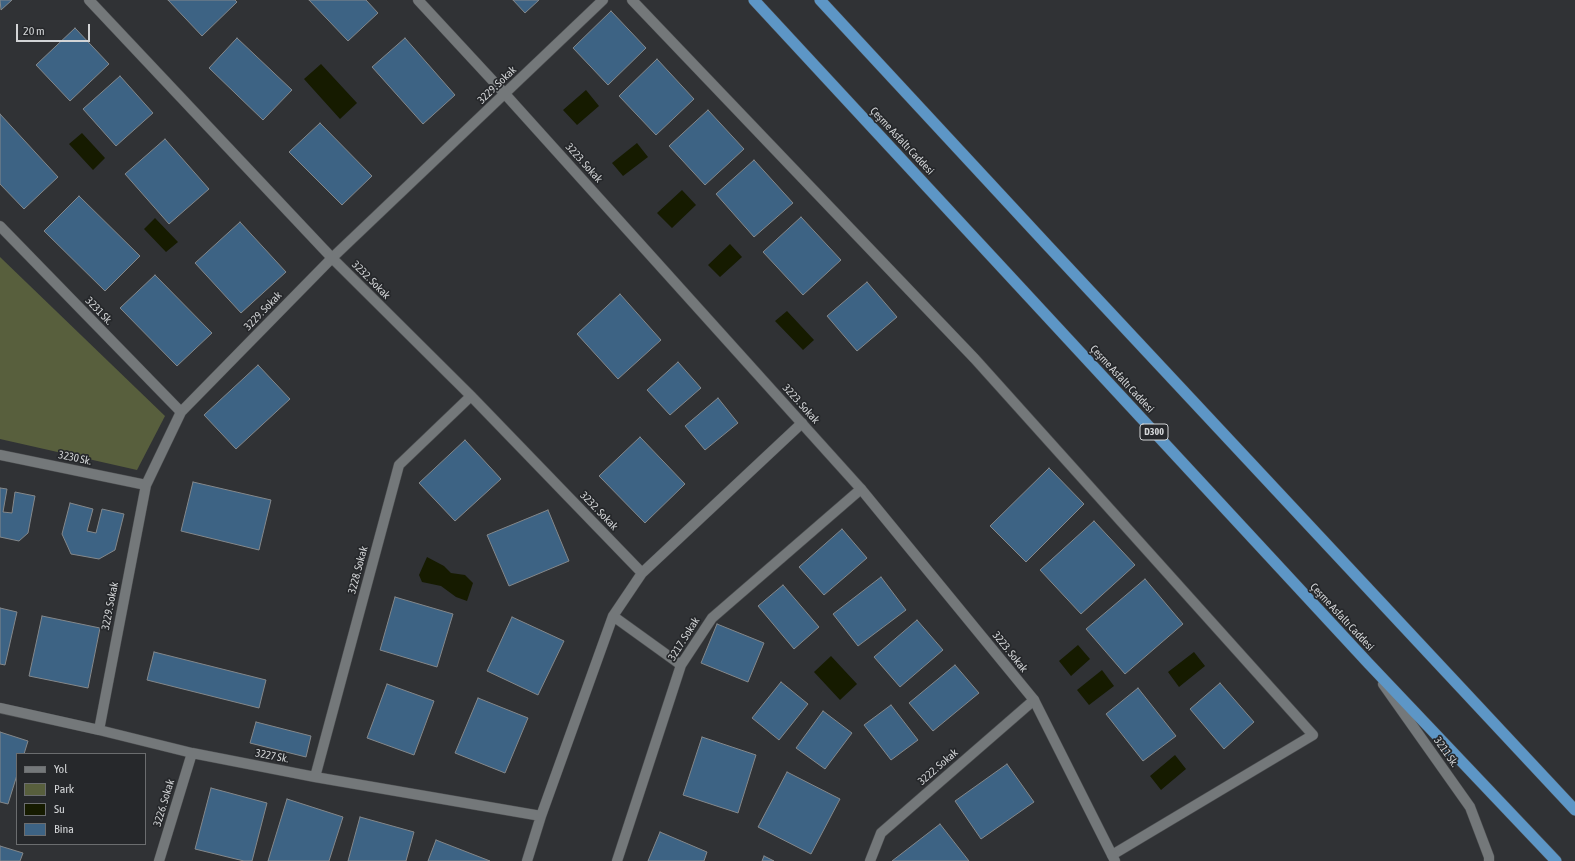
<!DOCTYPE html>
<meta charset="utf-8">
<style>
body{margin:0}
#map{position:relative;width:1575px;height:861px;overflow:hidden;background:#303235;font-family:"Asap Condensed",sans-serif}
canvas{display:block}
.legend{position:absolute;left:16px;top:753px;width:130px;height:92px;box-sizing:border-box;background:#26282b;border:1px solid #6b6d6f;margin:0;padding:5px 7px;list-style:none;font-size:12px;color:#d2d4d6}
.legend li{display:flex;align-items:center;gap:8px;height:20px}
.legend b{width:20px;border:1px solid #6b6d6f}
.scale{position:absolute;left:16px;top:24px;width:74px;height:18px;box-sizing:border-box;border:2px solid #d2d4d6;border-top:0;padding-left:5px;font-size:12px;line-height:14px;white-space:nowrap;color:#d2d4d6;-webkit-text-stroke:3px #26282b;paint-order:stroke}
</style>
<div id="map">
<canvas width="1575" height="861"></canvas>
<ul class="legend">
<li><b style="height:5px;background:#74787a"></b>Yol</li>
<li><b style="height:11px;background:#585f3d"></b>Park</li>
<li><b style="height:11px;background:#161b00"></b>Su</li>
<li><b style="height:11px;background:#3d6384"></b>Bina</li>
</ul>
<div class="scale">20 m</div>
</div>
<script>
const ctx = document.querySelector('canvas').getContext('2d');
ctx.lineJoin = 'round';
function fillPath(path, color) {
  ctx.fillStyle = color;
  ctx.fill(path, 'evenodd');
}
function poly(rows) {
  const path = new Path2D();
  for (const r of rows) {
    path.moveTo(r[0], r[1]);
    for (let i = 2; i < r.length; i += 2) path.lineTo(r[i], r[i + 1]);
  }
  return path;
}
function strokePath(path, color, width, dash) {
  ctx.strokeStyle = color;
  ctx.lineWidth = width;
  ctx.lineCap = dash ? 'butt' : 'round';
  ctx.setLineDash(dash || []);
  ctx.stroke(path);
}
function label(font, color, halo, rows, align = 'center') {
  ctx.font = font + ' "Asap Condensed",sans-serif';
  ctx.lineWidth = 3.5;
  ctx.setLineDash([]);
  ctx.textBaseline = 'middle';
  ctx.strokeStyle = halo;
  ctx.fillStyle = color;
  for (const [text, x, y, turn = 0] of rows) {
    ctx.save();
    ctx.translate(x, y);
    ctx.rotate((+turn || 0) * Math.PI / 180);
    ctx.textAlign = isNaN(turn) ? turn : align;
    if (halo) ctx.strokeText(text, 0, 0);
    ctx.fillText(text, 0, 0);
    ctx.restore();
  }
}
fillPath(poly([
 [0,257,165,416,137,470,0,439]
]), '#585f3d');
fillPath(poly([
 [321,64,357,103,340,119,304,79],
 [586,90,599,106,577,125,563,110],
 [82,133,105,158,93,170,69,144],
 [637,143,648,157,623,176,612,163],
 [682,190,696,205,672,228,657,213],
 [155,218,178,242,166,252,144,229],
 [730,244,742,257,720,277,708,265],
 [787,311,814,340,803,350,775,321],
 [427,557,444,566,451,573,465,575,473,583,467,601,456,597,441,586,422,582,419,575],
 [1078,645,1090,659,1071,676,1059,661],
 [1194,652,1205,666,1179,687,1168,672],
 [831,656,857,684,840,700,814,672],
 [1102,670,1114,686,1089,705,1077,690],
 [1175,755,1186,769,1161,790,1150,776]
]), '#161b00');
const building = poly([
 [0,0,12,0,1,10,0,0],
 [168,0,235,0,237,2,202,36,168,0],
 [309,0,366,0,378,13,348,41,309,0],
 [513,0,539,0,525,13,513,0],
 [611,11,646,48,608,85,573,48,611,11],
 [75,28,109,64,70,101,36,65,75,28],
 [237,38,292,90,263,120,209,68,237,38],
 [405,38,455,95,423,124,372,67,405,38],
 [657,59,694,99,656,135,619,96,657,59],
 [120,76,153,113,116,146,83,109,120,76],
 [708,110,744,149,705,185,669,146,708,110],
 [0,114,58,177,24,209,0,184,0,114],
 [320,123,372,176,342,205,289,152,320,123],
 [165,139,209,189,169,224,125,174,165,139],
 [754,160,793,203,754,237,716,194,754,160],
 [79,196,140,256,105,291,44,231,79,196],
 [801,217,841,260,803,295,763,252,801,217],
 [240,222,286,272,241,313,195,263,240,222],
 [155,275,212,333,177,366,120,308,155,275],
 [867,282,897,317,857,351,827,316,867,282],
 [620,294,661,340,618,379,577,334,620,294],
 [678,362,701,388,670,415,647,390,678,362],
 [258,365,290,399,236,449,204,415,258,365],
 [718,398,738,423,705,450,685,426,718,398],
 [640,437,685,484,645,523,599,476,640,437],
 [465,440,501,479,455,521,419,483,465,440],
 [1049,468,1084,504,1026,562,990,526,1049,468],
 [193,482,271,500,259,550,181,531,193,482],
 [0,488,7,489,3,512,12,513,15,492,35,496,28,533,19,541,0,537,0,488],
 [70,503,93,509,87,531,96,533,102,509,124,514,115,550,99,559,71,554,62,534,70,503],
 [548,510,569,561,509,586,487,535,548,510],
 [1094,521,1135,565,1081,614,1040,570,1094,521],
 [842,529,867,558,824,595,799,567,842,529],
 [881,577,906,610,858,646,833,614,881,577],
 [1145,579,1183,624,1125,674,1086,629,1145,579],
 [783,585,819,627,794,649,758,606,783,585],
 [395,597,453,614,437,667,380,650,395,597],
 [0,608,17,612,5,665,0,664,0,608],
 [42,616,100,628,88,688,29,676,42,616],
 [512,617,564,641,538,695,487,671,512,617],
 [917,620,943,650,900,687,874,657,917,620],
 [717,624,764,643,748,682,701,663,717,624],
 [154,652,266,680,259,708,147,680,154,652],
 [955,665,979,693,933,731,909,703,955,665],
 [781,682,808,704,779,740,752,718,781,682],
 [1220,683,1254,722,1224,749,1190,709,1220,683],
 [387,684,434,701,414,755,367,738,387,684],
 [1138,688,1176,736,1143,761,1106,714,1138,688],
 [478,698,528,718,505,773,455,753,478,698],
 [891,705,918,740,891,760,864,725,891,705],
 [823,711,852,733,825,769,796,748,823,711],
 [256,722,311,736,306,757,250,743,256,722],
 [0,732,28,741,24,754,17,754,17,775,8,804,0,802,0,732],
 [702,737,756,755,738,813,683,795,702,737],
 [1007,764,1034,802,981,839,955,801,1007,764],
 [787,772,840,799,811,854,758,827,787,772],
 [211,788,267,803,252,861,244,861,195,849,211,788],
 [287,799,343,817,329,861,268,861,287,799],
 [360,817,414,832,406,861,348,861,360,817],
 [940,824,969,861,892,861,940,824],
 [660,832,707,852,704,861,648,861,660,832],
 [436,840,490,861,428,861,436,840],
 [0,846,23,853,20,861,0,861,0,846],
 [764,856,774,861,762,861,764,856]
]);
fillPath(building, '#3d6384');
strokePath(building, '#84888b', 1);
const minor = poly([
 [89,0,332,258,471,396,642,573],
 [632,0,975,359,1313,735,1112,855],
 [0,226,181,412],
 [0,455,146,485],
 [613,616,681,665],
 [0,708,99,730,192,753,315,777,541,816],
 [99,730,146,485,181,412,332,258,603,0],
 [315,777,399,465,471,396],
 [159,861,192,753],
 [527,861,541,816,613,616,642,573,802,423],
 [617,861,681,665,712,618,861,489],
 [870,861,881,833,1034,700]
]);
const tertiary = poly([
 [418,0,505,94,861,489,1034,700,1115,861],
 [1383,684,1470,807,1489,857,1489,861]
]);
const trunk = poly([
 [754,0,1369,664,1556,861],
 [820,0,1049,247,1575,810]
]);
strokePath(minor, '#4c4e50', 11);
strokePath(tertiary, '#4c4e50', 11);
strokePath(trunk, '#4c4e50', 12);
strokePath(minor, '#74787a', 10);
strokePath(tertiary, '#74787a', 10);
strokePath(trunk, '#5d96c6', 11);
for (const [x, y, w] of [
 [1154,432,28]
]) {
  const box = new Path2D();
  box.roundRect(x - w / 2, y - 8, w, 16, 3);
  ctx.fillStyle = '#26282b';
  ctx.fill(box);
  strokePath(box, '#d2d4d6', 1);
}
label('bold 10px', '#d2d4d6', null, [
 ["D300",1154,432]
]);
label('11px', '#d2d4d6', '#26282b', [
 ["3229. Sokak",497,85,-44],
 ["Çeşme Asfaltı Caddesi",902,141,47],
 ["3223. Sokak",584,163,48],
 ["3232. Sokak",371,280,45],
 ["3231 Sk.",99,311,46],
 ["3229. Sokak",263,311,-46],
 ["Çeşme Asfaltı Caddesi",1122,379,47],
 ["3223. Sokak",801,404,48],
 ["3230 Sk.",75,458,12],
 ["3232. Sokak",599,511,46],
 ["3228. Sokak",358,570,-75],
 ["3229. Sokak",110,606,-79],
 ["Çeşme Asfaltı Caddesi",1342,617,47],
 ["3217. Sokak",684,639,-58],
 ["3223. Sokak",1010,652,51],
 ["3211 Sk.",1446,752,55],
 ["3227 Sk.",272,756,11],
 ["3222. Sokak",938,767,-41],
 ["3226. Sokak",164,803,-73]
]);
</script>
